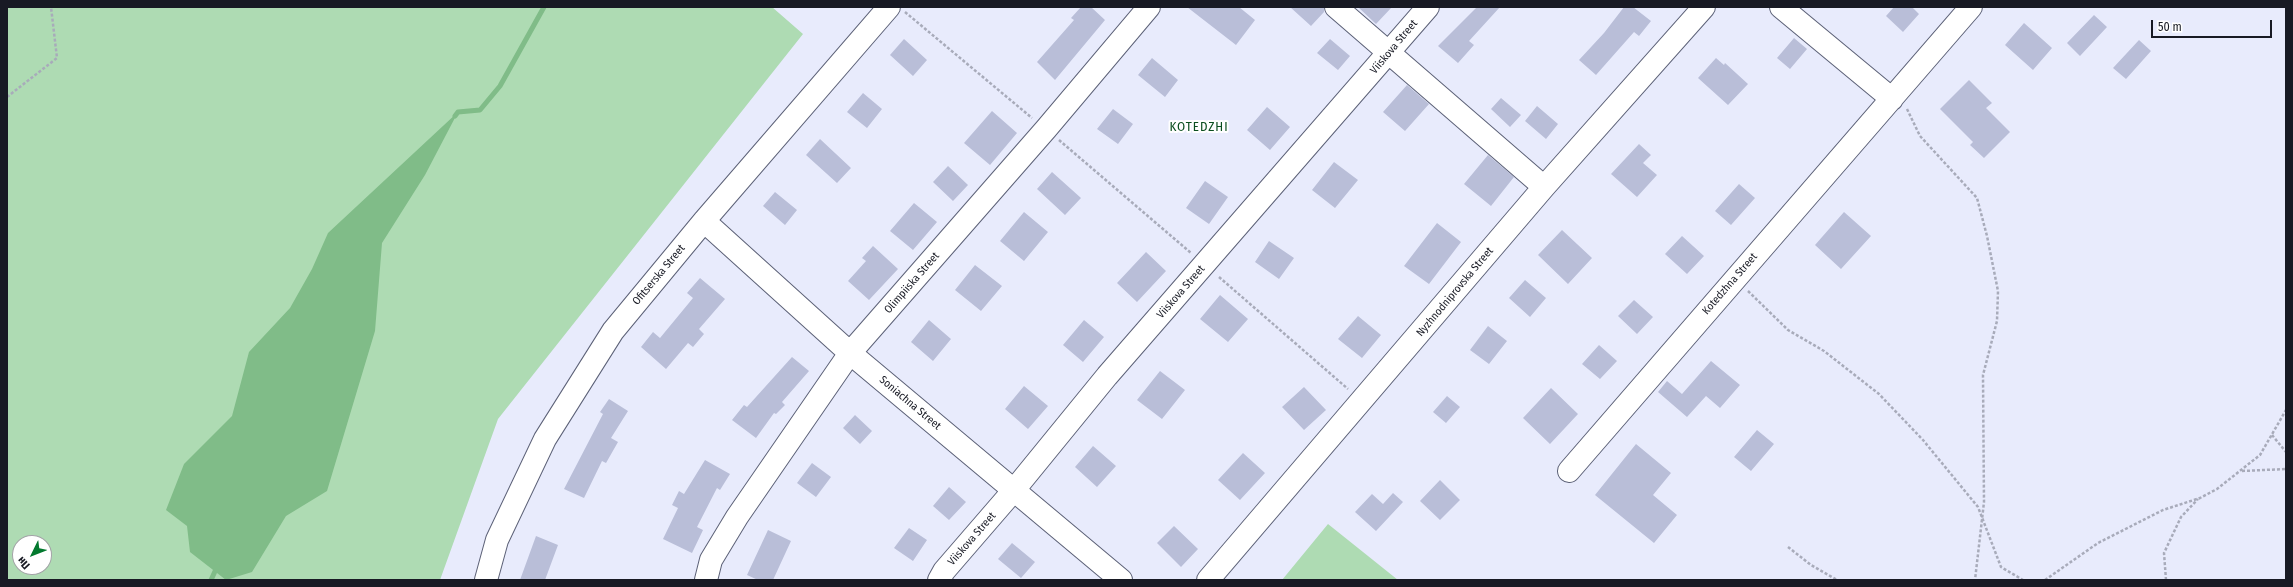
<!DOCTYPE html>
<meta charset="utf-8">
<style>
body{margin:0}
#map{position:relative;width:2293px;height:587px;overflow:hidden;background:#e8ebfc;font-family:"Fira Sans Condensed",sans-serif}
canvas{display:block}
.frame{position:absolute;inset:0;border:8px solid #181a24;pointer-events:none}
.north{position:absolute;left:12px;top:535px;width:40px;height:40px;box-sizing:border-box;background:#fff;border:1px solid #a3a3a7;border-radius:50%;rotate:227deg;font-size:11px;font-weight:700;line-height:16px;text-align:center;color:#181a24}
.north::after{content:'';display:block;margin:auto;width:14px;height:18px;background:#03792e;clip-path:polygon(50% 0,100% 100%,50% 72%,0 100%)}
.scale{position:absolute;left:2151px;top:20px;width:121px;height:18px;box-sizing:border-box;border:2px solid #181a24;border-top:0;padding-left:5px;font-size:12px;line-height:14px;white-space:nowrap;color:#181a24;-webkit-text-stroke:3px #fff;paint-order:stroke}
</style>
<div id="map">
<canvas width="2293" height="587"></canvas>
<div class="frame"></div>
<div class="north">Пн</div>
<div class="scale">50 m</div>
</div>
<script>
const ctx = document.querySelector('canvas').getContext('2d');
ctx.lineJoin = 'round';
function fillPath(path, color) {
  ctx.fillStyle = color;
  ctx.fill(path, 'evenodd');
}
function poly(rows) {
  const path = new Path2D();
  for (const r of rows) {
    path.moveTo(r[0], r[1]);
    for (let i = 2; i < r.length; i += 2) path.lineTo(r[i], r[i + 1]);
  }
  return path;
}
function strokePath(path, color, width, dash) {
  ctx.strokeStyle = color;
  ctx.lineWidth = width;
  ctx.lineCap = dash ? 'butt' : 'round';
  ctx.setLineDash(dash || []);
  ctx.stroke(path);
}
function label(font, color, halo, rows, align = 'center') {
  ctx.font = font + ' "Fira Sans Condensed",sans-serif';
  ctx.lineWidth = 4;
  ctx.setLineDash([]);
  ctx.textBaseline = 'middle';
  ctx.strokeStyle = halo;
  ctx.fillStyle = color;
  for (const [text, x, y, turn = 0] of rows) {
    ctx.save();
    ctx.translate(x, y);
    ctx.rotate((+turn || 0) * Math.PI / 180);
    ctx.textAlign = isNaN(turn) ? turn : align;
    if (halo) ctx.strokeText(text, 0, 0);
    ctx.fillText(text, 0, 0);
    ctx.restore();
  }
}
fillPath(poly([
 [7,7,772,7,803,34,498,419,440,580,7,580],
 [20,543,44,543,44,567,20,567],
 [1328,524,1398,580,1282,580]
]), '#aedbb3');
fillPath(poly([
 [458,112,425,175,382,243,375,331,327,491,286,516,252,572,226,580,190,552,187,526,166,510,184,464,232,416,249,352,290,308,312,269,328,233]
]), '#80bc88');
strokePath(poly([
 [455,116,458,112,480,110,500,86,544,7],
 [211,580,217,567]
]), '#80bc88', 5);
fillPath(poly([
 [1081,7,1091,7,1105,20,1055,80,1037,62,1074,20,1071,18],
 [1187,7,1239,7,1255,20,1236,45],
 [1290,7,1324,7,1324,12,1311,26],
 [1358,7,1392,7,1376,24],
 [1477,7,1500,7,1469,41,1474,45,1458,63,1438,46],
 [1624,7,1633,7,1651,21,1639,36,1634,32,1596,75,1579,60,1604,33],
 [1894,7,1912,7,1919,14,1903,32,1886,16],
 [2094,15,2107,27,2080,56,2067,43],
 [2024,23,2052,48,2033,70,2005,45],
 [1794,38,1807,49,1790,69,1777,58],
 [904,39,927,60,913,76,890,55],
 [1330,39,1350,56,1338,70,1317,53],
 [2139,40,2151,51,2126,79,2113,68],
 [1152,58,1178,80,1165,97,1138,75],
 [1716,58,1724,65,1725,63,1748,84,1728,105,1698,78],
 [1969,80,1992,103,1986,108,2010,132,1984,158,1970,145,1973,142,1940,109],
 [1407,85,1429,104,1405,131,1383,112],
 [863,93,882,109,867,128,847,112],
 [1501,98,1521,115,1510,127,1491,109],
 [1537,106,1558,124,1546,139,1525,121],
 [1267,107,1290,127,1270,150,1247,130],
 [1113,109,1133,124,1118,144,1097,129],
 [992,111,1017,133,990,165,964,143],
 [820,139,851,168,837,183,806,155],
 [1639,144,1651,155,1643,163,1657,175,1637,197,1611,174],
 [1488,155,1514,177,1491,206,1464,184],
 [1334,162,1358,180,1335,208,1312,190],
 [948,166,968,185,953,201,933,182],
 [1052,172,1081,198,1065,215,1037,189],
 [1205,181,1228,197,1209,224,1186,208],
 [1739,184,1755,198,1731,225,1715,211],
 [775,192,797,210,785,225,763,206],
 [914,203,937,222,913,250,890,231],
 [1024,212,1048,232,1024,261,1000,241],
 [1844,212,1871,236,1841,269,1815,245],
 [1437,223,1461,242,1429,284,1404,266],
 [1562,230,1592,258,1568,284,1538,255],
 [1682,236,1704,256,1687,274,1665,254],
 [1269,241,1294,258,1279,279,1255,262],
 [873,246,898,269,869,300,848,281,866,261,862,258],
 [1146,252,1166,271,1137,302,1117,283],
 [975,265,1002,286,981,311,955,290],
 [700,278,725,299,699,329,704,334,693,347,688,343,666,369,641,347,653,332,660,338,693,298,687,293],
 [1525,280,1546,298,1530,317,1509,298],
 [1220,295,1248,319,1228,342,1200,319],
 [1634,300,1653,317,1637,334,1618,316],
 [1358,316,1381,335,1362,358,1338,339],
 [929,320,951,339,933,361,911,342],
 [1084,320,1104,337,1083,362,1063,345],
 [1488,326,1507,341,1489,364,1470,350],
 [1599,345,1617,361,1600,379,1582,364],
 [792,357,809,371,782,402,785,405,776,414,774,413,756,438,732,420,744,405,747,407],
 [1711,361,1740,385,1720,408,1706,396,1687,417,1658,392,1667,381,1682,394],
 [1160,371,1185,390,1162,419,1137,400],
 [1024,386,1048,406,1028,429,1005,409],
 [1304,387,1326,410,1304,430,1282,407],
 [1551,388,1578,414,1550,444,1523,418],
 [1447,396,1460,407,1446,423,1433,412],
 [609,399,628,411,611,438,618,442,606,463,602,461,584,498,564,489,603,414,600,412],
 [855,415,872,431,860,444,843,428],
 [1757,430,1774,444,1751,471,1734,457],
 [1636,444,1671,473,1653,495,1677,515,1654,543,1595,495],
 [1093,446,1116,466,1097,487,1075,467],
 [1243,453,1265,473,1240,500,1218,480],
 [705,460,730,474,720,490,717,488,697,527,703,530,692,553,663,539,678,508,672,505,679,491,684,494],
 [812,463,831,477,816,497,797,483],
 [1440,480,1460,500,1440,520,1420,501],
 [949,487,966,502,949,520,933,506],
 [1393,493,1403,502,1376,531,1355,512,1372,494,1383,504],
 [1174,526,1198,549,1181,567,1157,543],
 [909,528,927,540,913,561,894,548],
 [768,530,791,541,773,580,758,580,747,575],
 [536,536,558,545,545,580,520,580],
 [1012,543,1035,562,1021,578,998,559]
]), '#b9bed8');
const minor = poly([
 [1336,7,1544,187],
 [1781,7,1892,99],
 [704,221,850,353,1121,580],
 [1569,471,1971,7],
 [486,580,497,540,545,439,613,331,704,221,889,7],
 [706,580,711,560,737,517,850,353,1046,129,1149,7],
 [939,580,944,571,1014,490,1107,376,1428,7],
 [1208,580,1544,187,1704,7]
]);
strokePath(minor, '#5c6177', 24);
strokePath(poly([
 [905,12,1032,118],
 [7,97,57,58,51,7],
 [1907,109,1920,136,1977,198,1987,236,1998,291,1997,321,1983,375,1984,502,1975,580],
 [1059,140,1191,253],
 [1219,277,1348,389],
 [1748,291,1788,330,1824,351,1879,394,1923,440,1978,507,2001,567,2023,580],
 [2272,435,2286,452],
 [2242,471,2286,469],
 [1788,547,1811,565,1837,580],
 [2045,580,2098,543,2163,510,2200,498,2217,489,2260,455,2286,410],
 [2166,580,2164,553,2181,517,2198,499]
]), '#a8abba', 2.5, [3, 2]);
strokePath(minor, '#fff', 22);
label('11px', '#181a24', '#fff', [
 ["Viiskova Street",1394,47,-50],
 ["Ofitserska Street",659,275,-50],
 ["Olimpiiska Street",912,283,-49],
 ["Kotedzhna Street",1730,284,-49],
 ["Viiskova Street",1181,292,-49],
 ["Nyzhnodniprovska Street",1455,292,-50],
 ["Soniachna Street",910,403,40],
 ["Viiskova Street",972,539,-49]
]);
ctx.letterSpacing = '1px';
label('13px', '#0b4e1f', '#fff', [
 ["KOTEDZHI",1199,127]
]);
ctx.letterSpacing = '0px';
</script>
